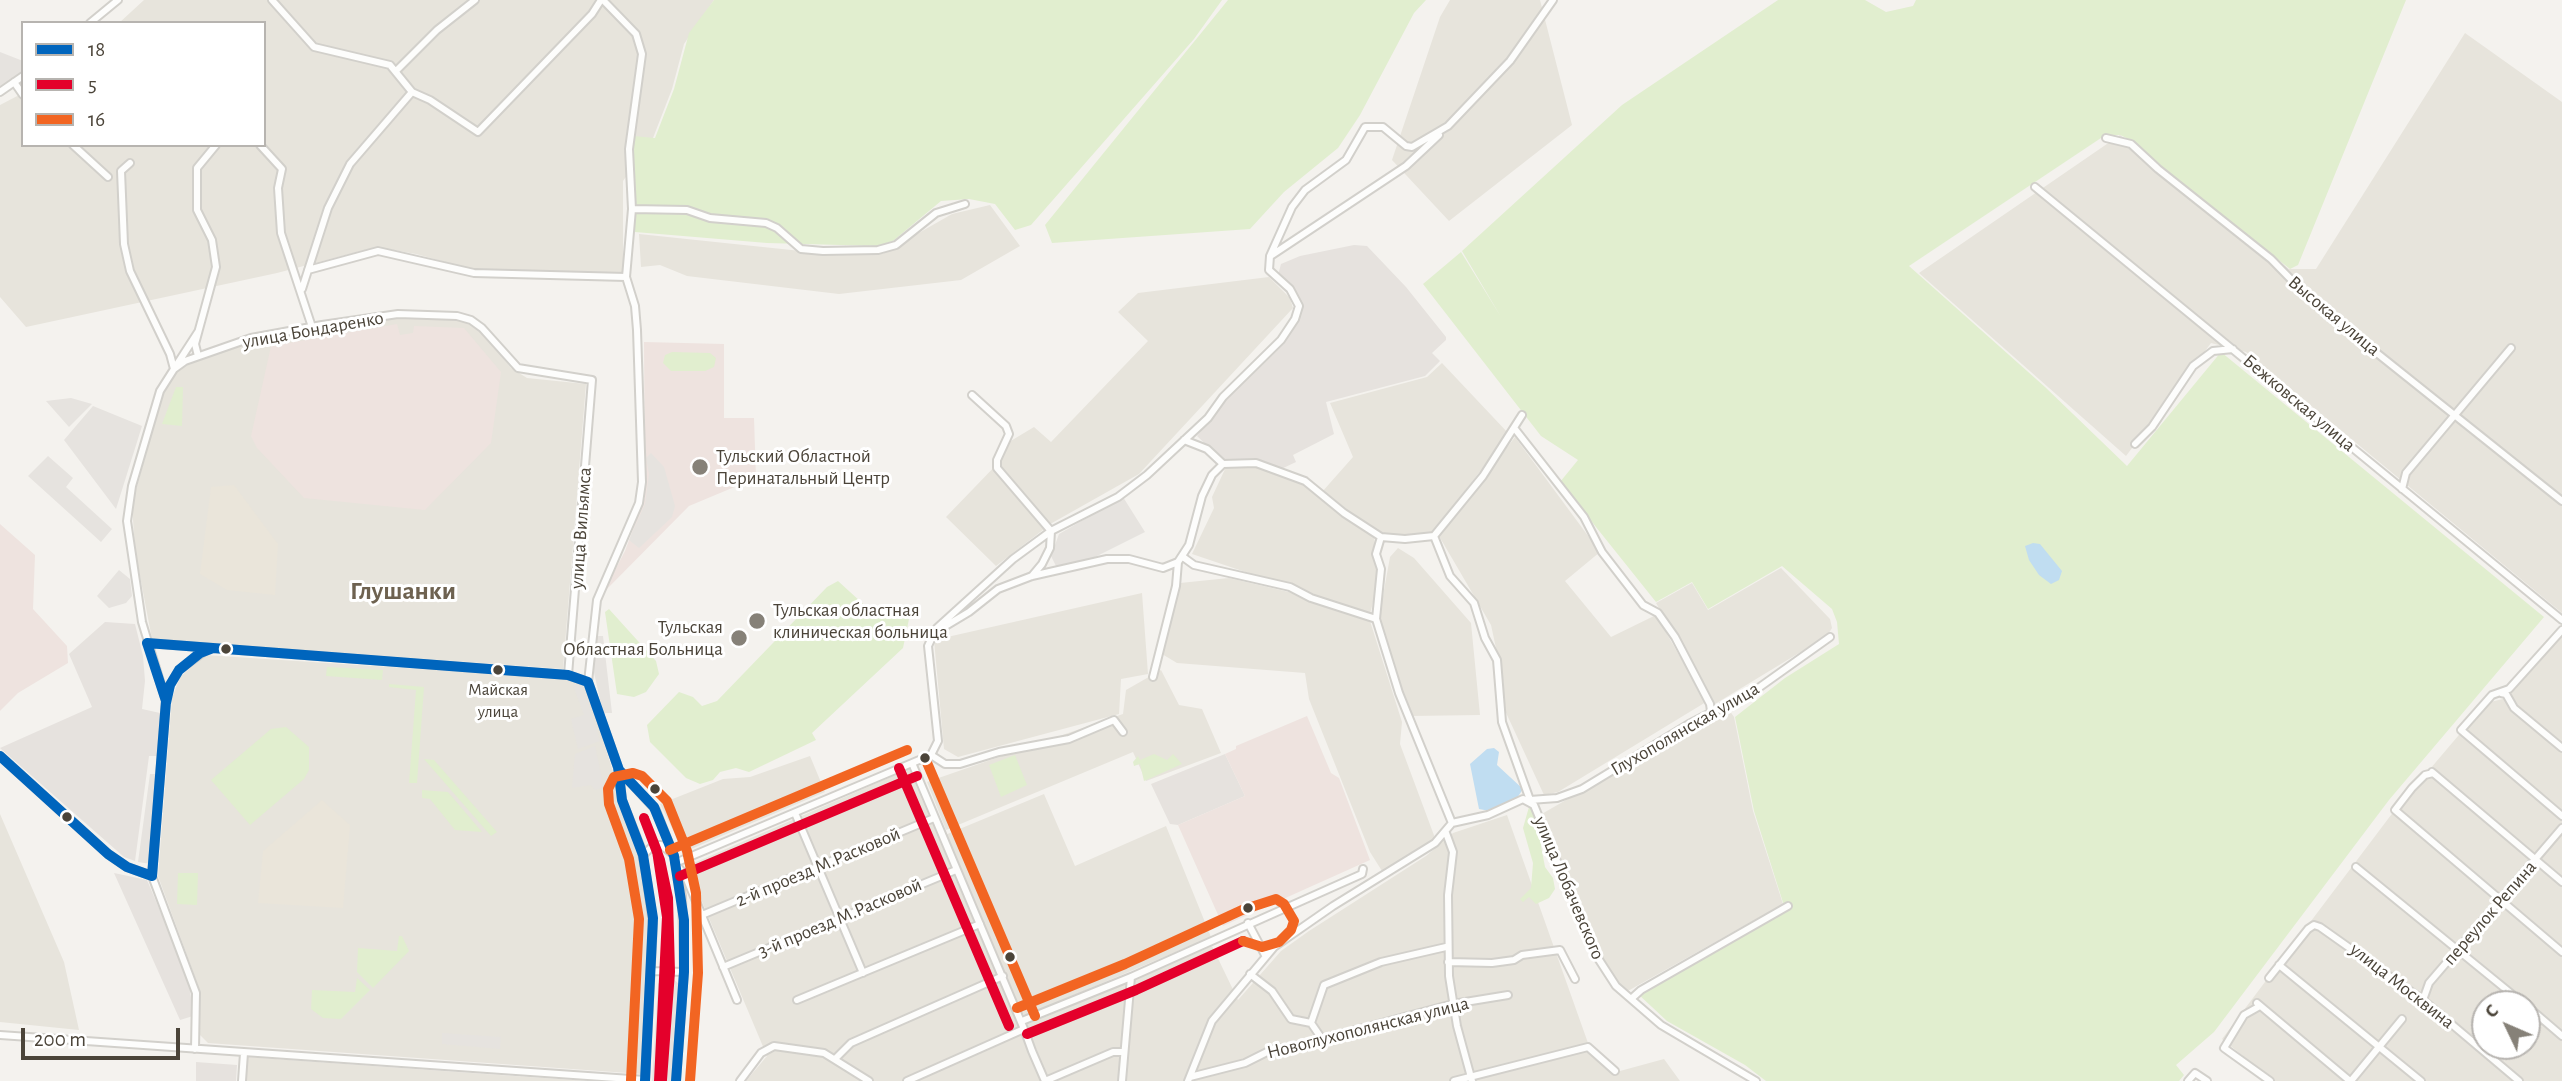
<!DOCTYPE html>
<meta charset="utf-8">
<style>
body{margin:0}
#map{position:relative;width:2562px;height:1081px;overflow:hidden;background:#f4f2ee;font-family:"Alegreya Sans",sans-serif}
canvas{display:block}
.legend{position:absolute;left:21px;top:21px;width:245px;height:126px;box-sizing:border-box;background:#fff;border:2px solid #b7b4b0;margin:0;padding:9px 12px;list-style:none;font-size:21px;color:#4b4439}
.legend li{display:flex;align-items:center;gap:14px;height:35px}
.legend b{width:35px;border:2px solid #b7b4b0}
.north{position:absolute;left:2471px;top:990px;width:70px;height:70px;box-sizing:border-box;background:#fff;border:2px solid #b7b4b0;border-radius:50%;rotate:314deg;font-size:19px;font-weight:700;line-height:28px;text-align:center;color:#4b4439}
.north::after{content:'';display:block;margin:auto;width:24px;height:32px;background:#868178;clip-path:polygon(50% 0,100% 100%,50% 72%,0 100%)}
.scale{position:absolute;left:21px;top:1028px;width:159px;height:32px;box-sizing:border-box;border:4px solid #4b4439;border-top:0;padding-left:9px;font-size:21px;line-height:24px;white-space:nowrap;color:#4b4439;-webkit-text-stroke:5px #fff;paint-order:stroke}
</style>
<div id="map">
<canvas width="2562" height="1081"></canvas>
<ul class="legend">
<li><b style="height:9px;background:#0065bd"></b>18</li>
<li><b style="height:9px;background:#e4002b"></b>5</li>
<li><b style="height:9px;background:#f26522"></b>16</li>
</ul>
<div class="north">С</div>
<div class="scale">200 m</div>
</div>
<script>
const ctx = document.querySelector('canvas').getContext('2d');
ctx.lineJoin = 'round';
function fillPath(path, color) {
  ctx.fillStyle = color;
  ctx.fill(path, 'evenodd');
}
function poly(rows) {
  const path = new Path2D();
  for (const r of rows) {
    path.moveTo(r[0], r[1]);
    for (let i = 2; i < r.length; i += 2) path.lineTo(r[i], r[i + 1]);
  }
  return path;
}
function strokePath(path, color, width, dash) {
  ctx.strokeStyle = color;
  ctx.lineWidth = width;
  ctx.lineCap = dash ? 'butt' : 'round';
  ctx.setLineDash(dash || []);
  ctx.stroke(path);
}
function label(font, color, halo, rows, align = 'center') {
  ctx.font = font + ' "Alegreya Sans",sans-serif';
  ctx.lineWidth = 6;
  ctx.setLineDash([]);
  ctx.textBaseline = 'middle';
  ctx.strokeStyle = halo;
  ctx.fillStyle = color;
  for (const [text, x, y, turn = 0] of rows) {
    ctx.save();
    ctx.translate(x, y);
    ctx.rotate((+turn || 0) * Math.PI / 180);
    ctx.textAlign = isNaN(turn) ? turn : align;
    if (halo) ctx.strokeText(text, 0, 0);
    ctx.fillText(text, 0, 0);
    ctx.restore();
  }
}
fillPath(poly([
 [144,0,714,0,684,44,672,89,653,138,623,181,623,273,471,269,416,254,376,247,277,273,26,327,0,297,0,105,23,93,23,145,264,145,264,23,119,23],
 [1450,0,1540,0,1572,125,1449,221,1392,160,1440,17],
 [2465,33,2562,102,2562,613,2246,352,2211,343,2126,456,1919,273,2120,135,2289,269,2316,269],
 [990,205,1020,246,961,280,839,294,687,276,660,265,641,267,639,234,820,253,882,254,952,214],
 [1269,277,1290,298,1293,308,1139,474,1052,523,996,566,946,517,1000,461,1009,442,1034,427,1051,442,1148,341,1118,312,1138,293],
 [398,318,455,319,470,324,480,329,511,368,527,378,586,384,563,669,152,639,135,550,132,504,163,393,176,372,198,358,251,342],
 [1442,363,1509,434,1433,532,1405,536,1385,534,1348,513,1322,492,1353,457,1330,403,1427,377],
 [1515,437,1600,552,1565,581,1611,637,1656,615,1706,702,1558,792,1544,795,1502,704,1504,685,1491,625,1439,536],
 [1253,465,1306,486,1374,535,1378,583,1370,614,1192,554,1214,508,1212,497,1226,467],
 [1398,548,1414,558,1471,623,1480,715,1410,716,1401,695,1379,618,1390,557],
 [1781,568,1830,619,1832,628,1827,636,1715,704,1656,603,1692,583,1708,610],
 [1229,578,1293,593,1370,621,1402,722,1400,744,1435,838,1382,871,1370,852,1309,699,1305,673,1177,663,1162,654,1180,583],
 [1142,593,1148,674,1121,679,1119,714,958,757,944,749,934,640],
 [2562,634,2562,1081,2274,1081,2222,1039,2391,815,2486,703,2503,699],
 [2485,1004,2527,1004,2527,1046,2485,1046],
 [205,655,573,679,586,686,640,857,649,911,642,1074,208,1043,200,1035,200,991,158,876,172,698,180,677],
 [1161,670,1179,705,1202,709,1221,753,1146,781,1133,752,946,830,927,782,1123,714,1126,690],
 [1727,707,1734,717,1753,811,1783,904,1626,992,1598,954,1540,815],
 [810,756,825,792,684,852,660,804,723,779,750,777],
 [909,769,1019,1028,1212,946,1238,1000,1281,951,1309,931,1426,856,1453,833,1507,815,1588,1043,1620,1071,1664,1059,1680,1081,746,1081,767,1056,687,866],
 [1044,794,1075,866,1166,826,1211,937,1027,1015,1022,1014,945,835],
 [0,814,64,962,79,1030,0,1022],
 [247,1057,499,1075,589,1081,246,1081]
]), '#e7e4dc');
fillPath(poly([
 [1354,245,1367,246,1406,287,1446,337,1446,340,1432,353,1440,361,1425,376,1326,402,1334,434,1293,455,1296,462,1279,470,1254,461,1232,462,1220,458,1197,436,1224,399,1284,342,1297,321,1301,305,1278,275,1281,264,1300,256],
 [105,622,135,624,143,656,145,681,142,709,160,713,160,756,149,756,135,861,124,857,0,748,92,707,69,654],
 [1225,754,1245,796,1178,825,1170,824,1151,784],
 [114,873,147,880,189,979,193,1016,180,1020],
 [196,1062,237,1065,236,1081,196,1081]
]), '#e6e2de');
fillPath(poly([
 [234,485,278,544,275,595,227,590,200,574,211,487],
 [322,800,350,825,343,908,258,903,263,851]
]), '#eae5da');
fillPath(poly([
 [397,324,400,335,413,333,414,326,464,328,501,372,491,443,425,510,304,498,257,448,251,436,271,346],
 [644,342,724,344,724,418,754,418,756,478,689,506,603,593,625,551,645,497],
 [0,524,35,555,33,609,67,646,68,663,18,693,0,711],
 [1307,716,1331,773,1339,778,1370,860,1223,926,1178,825,1245,796,1225,754,1236,749,1236,746]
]), '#eee3df');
fillPath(poly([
 [714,0,1222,0,1194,39,1031,225,1015,230,995,204,969,199,941,201,893,241,877,246,767,243,635,232,633,136,655,138,674,89,689,33],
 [1228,0,1426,0,1414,13,1360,115,1338,148,1284,192,1250,229,1052,243,1045,225],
 [1778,0,1865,0,1886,12,1913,6,1916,0,2406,0,2298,265,2290,269,2161,167,2135,142,2120,135,2104,136,1909,266,2045,387,2127,466,2221,352,2544,617,2389,800,2214,1032,2176,1065,2184,1075,2179,1081,1766,1081,1745,1065,1667,1021,1638,994,1786,912,1754,811,1735,717,1785,678,1839,644,1837,622,1832,609,1782,566,1708,609,1692,582,1656,602,1560,482,1578,460,1541,436,1423,284,1461,252,1501,317,1462,251,1622,105],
 [672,352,710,353,716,358,714,367,705,371,671,371,663,363,665,355],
 [176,387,183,387,182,426,162,424],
 [838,581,872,612,886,604,904,609,909,619,903,648,812,733,816,740,749,772,736,768,720,772,713,780,700,784,686,778,650,742,647,725,679,692,693,697,702,706,717,701,827,587],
 [609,609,656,661,659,674,646,692,634,697,617,694,605,612],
 [327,667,383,670,382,680,326,676],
 [389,684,424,687,417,783,409,783,416,690,389,687],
 [286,727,309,747,309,770,304,779,250,825,211,780,271,729],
 [1154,754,1167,760,1173,754,1182,764,1144,781,1140,764,1134,766,1133,762,1138,756,1140,760],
 [1015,755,1027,785,1001,797,989,765],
 [424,759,434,760,497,832,491,836],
 [422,790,448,792,482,832,455,830,430,799,422,798],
 [1529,807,1533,808,1545,838,1541,846,1545,867,1553,878,1555,889,1549,898,1536,904,1529,897,1523,902,1520,899,1531,888,1533,863,1523,828],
 [178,873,198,873,197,905,177,904],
 [399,936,402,936,409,951,373,988,357,972,358,948,397,951],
 [357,978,370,990,341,1019,323,1018,311,1009,312,990,355,992]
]), '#e1eecf');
fillPath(poly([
 [0,52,23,61,23,73,0,88],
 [71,398,92,404,69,427,46,401],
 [93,406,142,426,116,509,64,440],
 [651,453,664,467,675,506,672,517,639,548,629,540,645,504,649,474,646,458],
 [48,456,73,478,66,487,112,529,101,542,28,476],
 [1123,497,1145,532,1083,563,1057,568,1051,556,1059,534],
 [119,570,130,579,132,596,126,603,109,608,97,596],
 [595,636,603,636,612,713,603,713,593,668],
 [577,684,584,687,600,741,578,749,571,719,584,715,573,685],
 [595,746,604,788,595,790,591,785,572,788,575,754],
 [150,774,160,774,151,864,138,862],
 [671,977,679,984,673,1081,652,1081,658,984,662,978],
 [442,1033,501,1037,500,1049,442,1044]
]), '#e6e3df');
fillPath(poly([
 [2033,543,2040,544,2062,571,2059,580,2051,584,2039,575,2029,560,2025,546],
 [1494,748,1499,752,1497,765,1523,789,1517,798,1490,811,1479,809,1470,764,1487,749]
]), '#c0ddf1');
const minor = poly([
 [272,0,314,47,390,65,412,92,430,100,478,132,592,14,601,0],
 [90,23,118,0],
 [397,70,437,30,475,0],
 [14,82,23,95],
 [0,92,23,76],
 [2106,138,2131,144,2158,169,2271,259,2313,302,2562,501],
 [73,145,108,177],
 [260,145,282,169,278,188,281,233,312,327],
 [130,163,121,171,124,244,130,271,170,354,174,369,198,332],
 [2035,187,2562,620],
 [632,209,687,210,710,218,766,223,777,228,801,249,823,251,878,250,896,245,936,213,965,204],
 [1272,255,1406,166,1439,135],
 [308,270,378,251,474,273,626,277],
 [302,289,328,208,350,164,412,92],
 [198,356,195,344,216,267,212,240,197,210,197,168,216,145],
 [972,395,1006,426,1009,434,997,460,997,468,1051,531,1050,548,1042,564,1032,576],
 [1515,429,1584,517,1602,552,1643,605,1658,613,1675,637,1710,704,1711,711],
 [1184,440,1207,449,1223,464],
 [2135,444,2152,427,2193,366,2213,351,2233,349],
 [2402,489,2406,473,2511,348],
 [1434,536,1450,576,1474,603,1485,638,1497,660,1502,722,1530,800,1557,798,1582,789,1689,724,1757,689,1830,637],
 [1381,537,1376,554,1381,569,1376,619,1399,693,1452,823],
 [1183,557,1194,565,1290,587,1311,598,1376,619],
 [937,628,1013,559,1051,531,1118,497,1147,475,1208,418,1223,397,1281,340,1295,319,1299,306,1290,289,1269,270,1270,256,1292,207,1305,190,1346,160,1365,127,1383,127,1406,146,1412,147,1448,126,1510,61,1553,0],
 [2562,630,2509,689,2492,695,2461,730,2562,816],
 [147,643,568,675,588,682],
 [1153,677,1176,586,1178,562],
 [588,682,597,600,639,503,642,482,637,330,635,306,626,277,632,209,629,149,642,54,636,34,603,0],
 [588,682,619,770,622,800,641,848,646,874,653,924,645,1081],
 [2501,693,2506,694,2514,708,2562,748],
 [166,699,170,685,179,670,209,648],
 [931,755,945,764,960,764,999,752,1069,739,1114,720,1123,732],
 [0,756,108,854,127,867,152,876],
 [621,772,656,810,674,856,682,896,684,972,676,1081],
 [2432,772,2562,882],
 [2433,773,2425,775,2412,788,2395,810,2562,952],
 [795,813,863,973],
 [1446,833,1453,852,1448,895,1449,976,1457,1026,1472,1081],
 [643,855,654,845,661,845,673,854],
 [675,863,931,755,938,741,928,646,934,633,969,612,998,589,1032,576,1107,559,1129,559,1163,568,1178,562,1189,545,1202,496,1212,475,1223,464,1256,463,1305,481,1344,513,1381,537,1405,539,1434,536,1483,476,1522,415],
 [676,864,686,877,737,1000],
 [2356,867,2524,1004],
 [702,915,934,818],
 [1248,923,1265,955],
 [1448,962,1492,963,1514,960,1522,955,1560,950,1575,979],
 [2279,965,2421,1081],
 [723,967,956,870],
 [653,971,684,972],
 [1250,974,1272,991,1291,1019,1311,1023],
 [2269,978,2308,929,2314,925,2320,927,2423,1000,2519,1081],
 [1631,999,1661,1025,1756,1081],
 [797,1000,980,924],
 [2423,1000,2429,983,2562,828],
 [2257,1003,2350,1081],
 [2260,1006,2244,1015,2224,1048,2270,1081],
 [2527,1006,2562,1036],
 [1022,1021,1131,977,1362,874,1363,869],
 [1024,1029,1032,1051,1045,1081,1113,1052,1124,1052],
 [0,1035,645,1080],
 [1322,1039,1311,1023,1324,985,1381,962,1446,947],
 [195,1049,196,993,152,876,166,701,142,622,127,521,132,486,160,391,174,369,185,361,251,338,322,325,398,314,457,316,471,320,482,328,518,368,592,380,568,675],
 [836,1058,851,1043,1003,976],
 [1190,1077,1245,1063,1273,1049,1310,1046,1322,1039,1453,1004,1508,995],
 [242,1081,244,1053],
 [740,1081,761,1053,774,1046,824,1053,869,1081],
 [907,1081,1024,1029,912,763],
 [1122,1081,1131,977],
 [1188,1081,1212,1021,1274,947,1333,906,1435,843,1452,823,1488,815,1523,799,1534,805,1594,952,1616,986,1631,999,1641,990,1788,906],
 [1454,1081,1588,1047,1615,1071],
 [2188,1081,2195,1073,2207,1081],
 [2351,1081,2402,1019]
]);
strokePath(minor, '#d2d0cb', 10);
strokePath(minor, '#fdfdfc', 6);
strokePath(poly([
 [588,682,619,770,654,807,674,856,684,920,684,972,676,1081],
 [166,703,170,685,179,670,200,653,213,648],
 [0,756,108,854,127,867,152,876],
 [618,767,622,800,643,855,653,918,645,1081],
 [152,876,166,701,147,643,568,675,588,682]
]), '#0065bd', 10);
strokePath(poly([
 [899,768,1009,1026],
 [680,876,917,776],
 [1027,1034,1136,990,1243,941],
 [659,1081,667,917,657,851,644,818,660,860,668,898,670,972,662,1080]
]), '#e4002b', 10);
strokePath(poly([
 [925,758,1035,1016],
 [670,850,907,750],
 [1242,910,1276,899,1284,904,1294,921,1291,930,1279,942,1262,947,1243,941],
 [1017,1008,1125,964,1242,910],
 [631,1080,639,919,629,859,609,804,608,789,614,777,633,773,642,776,667,801,687,851,696,893,698,973,690,1081]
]), '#f26522', 10);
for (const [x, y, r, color] of [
 [700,467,9,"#868178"],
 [757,621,9,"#868178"],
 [739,638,9,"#868178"],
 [226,649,6,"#4b4439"],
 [498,670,6,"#4b4439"],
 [925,758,6,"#4b4439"],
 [655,789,6,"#4b4439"],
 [67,817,6,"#4b4439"],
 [1248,908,6,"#4b4439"],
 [1010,957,6,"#4b4439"]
]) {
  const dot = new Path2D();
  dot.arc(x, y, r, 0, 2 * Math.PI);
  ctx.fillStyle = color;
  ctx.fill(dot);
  strokePath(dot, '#fff', 2.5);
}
label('17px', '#4b4439', '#fff', [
 ["Майская",498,690],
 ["улица",498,712]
]);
label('19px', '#4b4439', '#fff', [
 ["Высокая улица",2334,316,40],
 ["улица Бондаренко",313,330,-10],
 ["Бежковская улица",2299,403,40],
 ["улица Вильямса",581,528,-86],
 ["Глухополянская улица",1685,729,-30],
 ["2-й проезд М.Расковой",818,867,-23],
 ["улица Лобачевского",1569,888,67],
 ["переулок Репина",2490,913,-49],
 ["3-й проезд М.Расковой",840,918,-23],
 ["улица Москвина",2402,986,38],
 ["Новоглухополянская улица",1368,1028,-14]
]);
label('19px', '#4b4439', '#fff', [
 ["Тульский Областной",716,456],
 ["Перинатальный Центр",716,478],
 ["Тульская областная",773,610],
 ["клиническая больница",773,632],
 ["Тульская",723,627,"right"],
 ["Областная Больница",723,649,"right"]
], 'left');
label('bold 26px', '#6e6250', '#fff', [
 ["Глушанки",403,591]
]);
</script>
